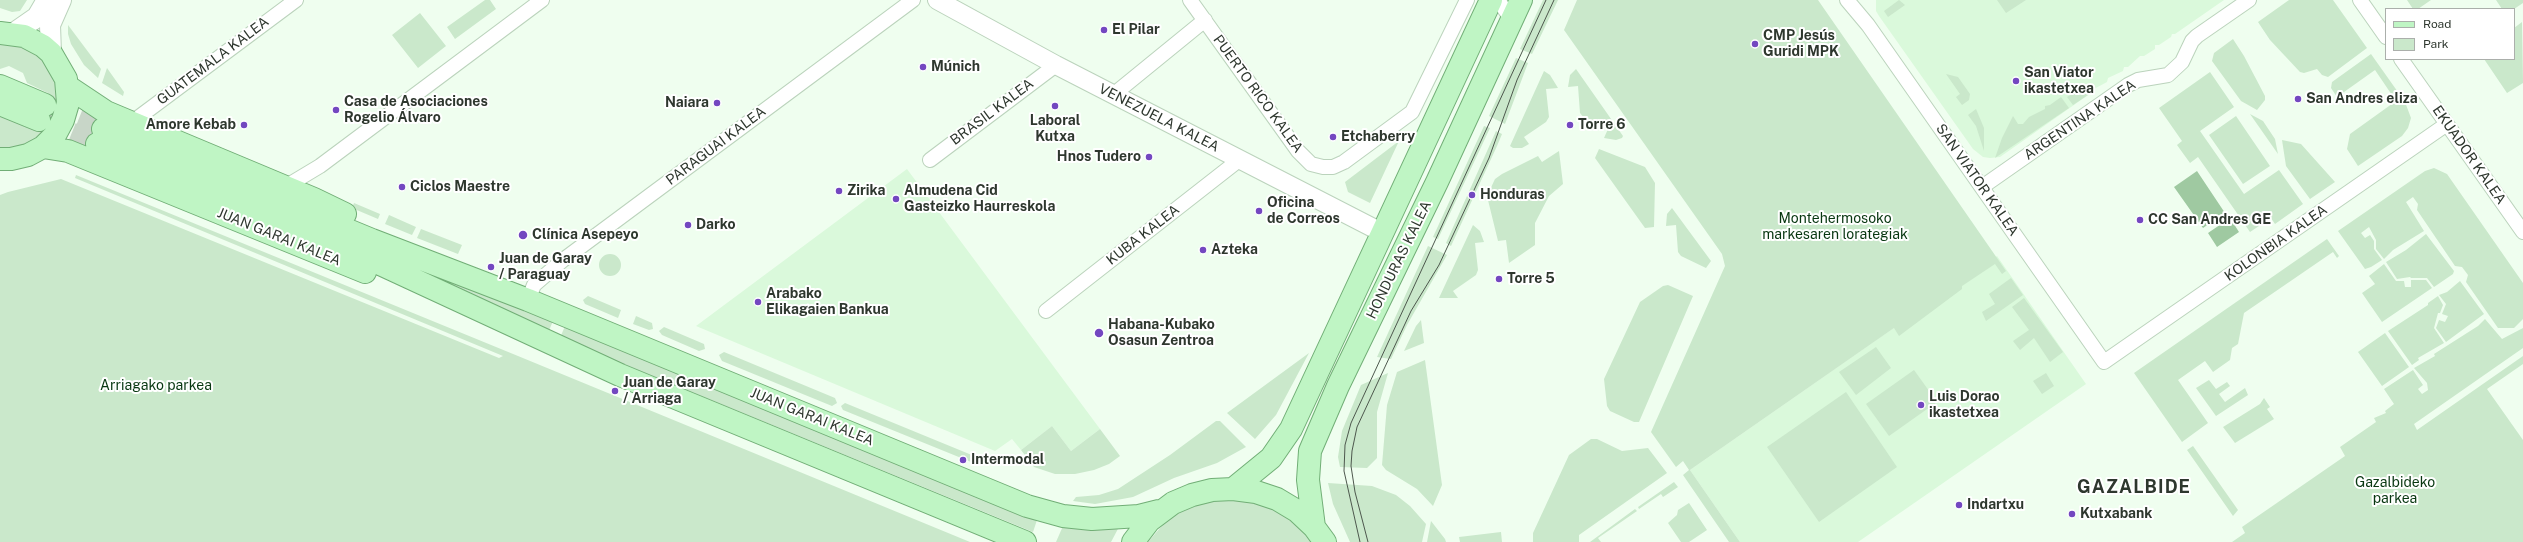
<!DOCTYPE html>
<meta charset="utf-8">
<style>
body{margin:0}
#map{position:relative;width:2523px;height:542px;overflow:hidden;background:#effeef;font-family:"Public Sans",sans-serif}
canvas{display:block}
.legend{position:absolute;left:2385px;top:8px;width:130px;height:52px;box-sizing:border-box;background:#fff;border:1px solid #abafab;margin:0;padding:5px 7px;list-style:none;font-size:12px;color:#2e372e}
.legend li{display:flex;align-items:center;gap:8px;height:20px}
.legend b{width:20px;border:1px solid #abafab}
</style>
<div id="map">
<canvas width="2523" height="542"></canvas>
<ul class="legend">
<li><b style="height:5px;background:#bff5c4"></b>Road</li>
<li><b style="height:11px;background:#cae8cb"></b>Park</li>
</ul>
</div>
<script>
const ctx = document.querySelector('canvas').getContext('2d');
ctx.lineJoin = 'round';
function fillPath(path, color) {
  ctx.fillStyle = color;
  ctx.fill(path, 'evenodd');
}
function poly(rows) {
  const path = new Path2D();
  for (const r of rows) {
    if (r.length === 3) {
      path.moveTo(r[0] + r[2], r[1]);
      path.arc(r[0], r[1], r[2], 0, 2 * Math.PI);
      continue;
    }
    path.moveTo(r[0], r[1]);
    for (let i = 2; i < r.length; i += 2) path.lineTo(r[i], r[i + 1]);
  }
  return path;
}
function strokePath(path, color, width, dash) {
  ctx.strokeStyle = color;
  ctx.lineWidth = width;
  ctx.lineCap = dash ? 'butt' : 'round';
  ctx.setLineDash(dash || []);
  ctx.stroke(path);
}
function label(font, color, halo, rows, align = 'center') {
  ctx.font = font + ' "Public Sans",sans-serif';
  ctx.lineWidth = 4;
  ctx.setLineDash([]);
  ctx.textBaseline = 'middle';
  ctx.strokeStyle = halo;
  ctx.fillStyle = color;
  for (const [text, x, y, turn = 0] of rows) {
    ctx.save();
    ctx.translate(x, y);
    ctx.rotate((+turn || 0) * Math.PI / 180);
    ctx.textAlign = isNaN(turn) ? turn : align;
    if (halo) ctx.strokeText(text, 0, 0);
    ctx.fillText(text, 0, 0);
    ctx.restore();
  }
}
fillPath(poly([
 [1876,0,2224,0,2175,34,2172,34,2171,37,2159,45,2155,45,2155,49,2144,56,2140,56,2128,67,2124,67,2123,71,2108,78,2107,82,2092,90,2091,93,2000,157,1990,158,1983,157,1973,149,1879,16,1876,11],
 [907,169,1100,429,1071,451,1052,426,1021,450,1012,439,995,451,696,326],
 [1997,256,2086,384,1858,542,1740,542,1690,470]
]), '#daf9db');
fillPath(poly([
 [0,0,27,0,20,11,12,12,0,8],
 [485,0,490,0,496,9,455,39,447,27],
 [1543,0,1558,0,1532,54,1520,49],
 [1577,0,1818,0,2006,271,2002,274,1995,264,1962,286,1962,289,1899,336,1894,328,1690,470,1740,542,1729,542,1683,475,1689,470,1683,461,1676,467,1651,432,1725,266,1722,254,1564,30],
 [1899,0,1905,5,1888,17,1884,11],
 [1997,0,2026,0,2006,13],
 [2289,0,2333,0,2367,48,2328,77,2322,75,2317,69,2304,73,2300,72,2270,40,2258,22],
 [2407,0,2431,0,2418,9,2413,9],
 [2496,0,2523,0,2523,3,2514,9,2502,9],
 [420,13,446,46,418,68,392,35],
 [2522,22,2523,83,2507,93,2484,59,2514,59,2514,28],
 [68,25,101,69,98,78,84,65,71,44,68,34],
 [2233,39,2244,56,2265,96,2265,100,2257,110,2241,101,2212,61,2214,53],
 [0,42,30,48,52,69,60,98,50,127,35,141,17,148,0,149,0,114,48,102,48,93,27,83,23,73,9,66,0,69],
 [2371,54,2405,102,2411,118,2408,128,2402,136,2358,166,2347,149,2350,134,2396,101,2375,70,2337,97,2331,88,2332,82],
 [1516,58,1528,63,1505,124,1489,116],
 [107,68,124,92,123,96,102,83],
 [1576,69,1623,136,1622,138,1616,140,1604,138,1608,129,1584,118,1580,113,1578,86,1568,87,1570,75],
 [1544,71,1550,75,1558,88,1546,89,1549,117,1546,122,1524,137,1529,144,1522,148,1513,148,1510,146],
 [2210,72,2234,107,2200,131,2244,194,2279,170,2303,204,2275,224,2271,218,2250,232,2198,157,2190,163,2177,145,2182,141,2159,108],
 [1946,74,1958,77,1970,94,1969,100,1962,105,1940,76,1956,97,1960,94],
 [2088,85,2091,93,2073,105,2067,97],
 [2061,97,2069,108,1995,158,2002,138,2013,116,2018,124,2023,124,2029,117,2045,109,2045,106,2050,105],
 [1976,109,1984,128,1984,151,1976,126,1968,115],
 [2250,114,2263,121,2275,139,2278,154],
 [2236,116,2270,166,2243,184,2209,135],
 [1484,126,1490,128,1438,239,1433,237],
 [1496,131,1502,134,1497,146,1451,246,1446,243],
 [2282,140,2301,144,2335,182,2310,199,2286,166],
 [1399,141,1370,203,1348,192,1345,182],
 [1599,149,1645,167,1655,183,1654,227,1645,228,1595,158],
 [1559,151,1563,184,1549,196,1535,223,1535,245,1509,263,1506,240,1498,241,1487,196,1495,179,1502,174,1538,156,1542,162],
 [2434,168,2447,174,2523,283,2523,319,2514,328,2498,328,2466,282,2468,275,2462,267,2455,266,2417,210,2418,204,2413,197,2406,202,2424,231,2393,250,2384,259,2376,249,2376,240,2369,227,2361,233,2365,238,2370,235,2374,241,2374,249,2382,260,2371,267,2365,269,2338,231,2425,171],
 [76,175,518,356,970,542,0,542,0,195,8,192,61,179,499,358,503,356,75,178],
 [354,203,380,214,378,219,352,208],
 [1672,208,1711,261,1706,268,1681,256,1678,252,1676,225,1666,226,1667,214],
 [389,215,416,227,412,235,385,224],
 [1473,225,1480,231,1484,242,1475,243,1478,270,1476,275,1453,291,1458,298,1439,298],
 [421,229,462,245,458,254,417,238],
 [330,230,553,321,548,333],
 [2426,234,2454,271,2453,274,2434,287,2427,278,2411,278,2410,277,2397,279,2386,262,2406,250],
 [2327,239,2339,256,2337,258,2333,252,2244,313,2238,344,2232,348,2230,360,2213,372,2205,361,2178,380,2208,423,2182,442,2134,373],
 [1428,246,1447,255,1407,325,1391,359,1377,357],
 [610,265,11],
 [2384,264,2396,281,2404,281,2405,287,2411,287,2411,280,2426,280,2432,288,2382,322,2362,293,2375,284,2369,276],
 [2011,278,2023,295,1986,321,1982,312,1995,304,1989,294],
 [2460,281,2484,314,2446,342,2436,328,2439,320,2445,322,2448,316,2442,314,2446,304,2439,295,2447,292],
 [1668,285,1693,296,1639,422,1634,422,1610,411,1607,406,1604,379,1640,302,1663,286],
 [588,296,621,310,618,318,585,304,583,300],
 [2438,296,2443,305,2440,313,2438,313,2434,328,2444,343,2418,358,2419,360,2412,365,2388,331,2428,305,2428,303],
 [2024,298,2063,352,2050,362,2034,338,2020,350,2013,341,2029,330,2012,307],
 [636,316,652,323,653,329,649,330,633,324],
 [2485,319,2502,339,2523,328,2523,348,2414,424,2417,430,2523,356,2523,364,2487,389,2523,440,2523,542,2232,542,2245,533,2242,527,2345,456,2340,447,2376,422,2374,418,2386,413,2385,411,2394,404,2384,389,2413,370,2423,385,2418,389,2422,394,2428,390,2427,383,2414,368,2435,356,2434,354,2478,326],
 [1421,320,1424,343,1404,351,1416,326],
 [565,326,1037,520,1033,532,560,338],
 [664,327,704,344,705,349,699,351,662,335,659,331],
 [2385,333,2409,367,2382,386,2358,352],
 [1876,347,1891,368,1856,395,1839,372],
 [724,352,835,398,837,403,832,406,722,361,719,355],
 [1309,353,1276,415,1255,439,1227,413],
 [1425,360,1442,485,1433,506,1417,489,1386,470,1382,465,1387,405,1397,372],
 [1914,370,1937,402,1889,436,1866,404],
 [1388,373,1377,412,1377,458,1367,468,1340,467,1338,457,1342,431,1361,385],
 [2046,373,2054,386,2042,394,2033,381],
 [2209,380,2216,389,2227,382,2230,386,2219,394,2225,402,2245,388,2248,395,2216,416,2196,388],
 [1846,392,1897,467,1819,522,1767,447],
 [2264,398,2270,407,2267,409,2274,419,2235,443,2223,427,2260,404],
 [845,403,979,458,976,464,843,410,841,406],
 [1216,421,1220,421,1246,447,1217,463,1174,478,1133,497,1095,504,1073,501,1076,497,1099,495,1118,489,1170,455],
 [1052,426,1071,451,1100,429,1120,456,1109,464,1094,470,1075,474,1055,474,1034,467,1021,450],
 [1591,439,1597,439,1622,451,1648,448,1667,473,1579,535,1579,542,1533,542,1533,533,1569,455],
 [2193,446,2238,510,2233,516,2187,450],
 [1674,482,1678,487,1663,497,1661,494,1639,509,1638,507],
 [1328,483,1372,486,1396,495,1410,506,1426,524,1422,542,1350,542,1333,504],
 [1221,499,1249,501,1273,509,1296,523,1313,542,1148,542,1166,521,1178,513,1206,502],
 [1689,503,1707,530,1689,542,1681,542,1668,523,1677,515,1678,510],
 [1635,509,1637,511,1598,538,1601,542,1590,542],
 [1431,521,1445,539,1446,542,1427,542],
 [1063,526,1119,527,1111,542,1056,542],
 [1501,532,1502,542,1460,542,1459,537]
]), '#cae8cb');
fillPath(poly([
 [2197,171,2225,213,2203,228,2174,187],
 [2230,218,2239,232,2217,247,2208,233]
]), '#9fc9a1');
strokePath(poly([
 [48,107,103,129],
 [41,121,97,144]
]), '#c8d6c8', 22, [22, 11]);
const minor = poly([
 [1190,0,1298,151,1311,164,1323,167,1333,167,1344,162,1412,112,1467,0],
 [1498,0,1512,20],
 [1847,0,1868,25,2104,362,2447,124],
 [2360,0,2386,37],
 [2401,59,2523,232],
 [1113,95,1205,20],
 [131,123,296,0],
 [930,160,1056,65],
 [285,187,320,166,542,0],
 [1982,187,2128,85,2138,80,2168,75,2182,62,2192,41,2197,36,2249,0],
 [528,300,534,285,563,260,913,0],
 [1046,311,1239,160]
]);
const tertiary = poly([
 [937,0,1056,65,1383,233]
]);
const secondary = poly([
 [14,33,37,17,47,0],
 [51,53,50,25,61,0]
]);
const primary = poly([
 [0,33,24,36,43,46,51,53,66,79,68,103,63,120,55,135,43,147,28,155,11,159,0,159],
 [0,86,45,105],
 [67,86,106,112,314,199,345,214],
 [0,104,39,120],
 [103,129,372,240,528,300,1027,506,1063,516,1092,519,1139,516,1159,511],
 [97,144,309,231,620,375,1025,542],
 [43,147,68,151,365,272],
 [1233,489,1271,458,1291,429,1491,0],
 [1314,527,1308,480,1310,451,1338,386,1437,182,1521,0],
 [1133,542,1149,521,1173,503,1192,495,1212,490,1233,489,1256,492,1277,499,1297,511,1314,527,1325,542]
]);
strokePath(minor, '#bbd3bc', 16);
strokePath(tertiary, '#bbd3bc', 20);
strokePath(secondary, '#bbd3bc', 22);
strokePath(primary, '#71ae76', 24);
strokePath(minor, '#fff', 14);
strokePath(tertiary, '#fff', 18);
strokePath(secondary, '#fff', 20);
strokePath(primary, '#bff5c4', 22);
strokePath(poly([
 [1360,542,1344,471,1345,445,1351,423,1546,0],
 [1368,542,1355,492,1351,466,1352,451,1357,427,1411,311,1439,265,1489,158,1517,80,1554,0]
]), '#4d574d', 1);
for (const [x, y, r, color] of [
 [1104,30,4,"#7347c0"],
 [1755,44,4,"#7347c0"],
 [923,67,4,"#7347c0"],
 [2016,81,4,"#7347c0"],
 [2298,99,4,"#7347c0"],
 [717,103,4,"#7347c0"],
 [1055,106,4,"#7347c0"],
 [336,110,4,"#7347c0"],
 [244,125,4,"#7347c0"],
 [1570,125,4,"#7347c0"],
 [1333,137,4,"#7347c0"],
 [1149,157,4,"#7347c0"],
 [402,187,4,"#7347c0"],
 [839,191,4,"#7347c0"],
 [1472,195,4,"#7347c0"],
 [896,199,4,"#7347c0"],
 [1259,211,4,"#7347c0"],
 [2140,220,4,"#7347c0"],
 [688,225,4,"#7347c0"],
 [523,235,5,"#7347c0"],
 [1203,250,4,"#7347c0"],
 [491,267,4,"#7347c0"],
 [1499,279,4,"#7347c0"],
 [758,302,4,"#7347c0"],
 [1099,333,5,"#7347c0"],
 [615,391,4,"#7347c0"],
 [1921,405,4,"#7347c0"],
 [963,460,4,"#7347c0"],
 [1959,505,4,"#7347c0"],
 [2072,514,4,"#7347c0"]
]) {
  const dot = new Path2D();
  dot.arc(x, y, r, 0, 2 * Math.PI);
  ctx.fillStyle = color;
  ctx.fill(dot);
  strokePath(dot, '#fff', 1.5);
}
label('bold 14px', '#2e372e', '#fff', [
 ["El Pilar",1112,30],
 ["CMP Jesús",1763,36],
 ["Guridi MPK",1763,52],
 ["Múnich",931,67],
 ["San Viator",2024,73],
 ["ikastetxea",2024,89],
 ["San Andres eliza",2306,99],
 ["Casa de Asociaciones",344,102],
 ["Rogelio Álvaro",344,118],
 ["Naiara",709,103,"right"],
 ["Laboral",1055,121,"center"],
 ["Kutxa",1055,137,"center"],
 ["Amore Kebab",236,125,"right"],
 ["Torre 6",1578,125],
 ["Etchaberry",1341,137],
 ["Hnos Tudero",1141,157,"right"],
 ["Ciclos Maestre",410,187],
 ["Zirika",847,191],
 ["Almudena Cid",904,191],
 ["Gasteizko Haurreskola",904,207],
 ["Honduras",1480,195],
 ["Oficina",1267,203],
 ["de Correos",1267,219],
 ["CC San Andres GE",2148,220],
 ["Darko",696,225],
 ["Clínica Asepeyo",532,235],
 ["Azteka",1211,250],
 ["Juan de Garay",499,259],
 ["/ Paraguay",499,275],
 ["Torre 5",1507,279],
 ["Arabako",766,294],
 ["Elikagaien Bankua",766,310],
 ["Habana-Kubako",1108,325],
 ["Osasun Zentroa",1108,341],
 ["Juan de Garay",623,383],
 ["/ Arriaga",623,399],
 ["Luis Dorao",1929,397],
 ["ikastetxea",1929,413],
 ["Intermodal",971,460],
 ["Indartxu",1967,505],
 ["Kutxabank",2080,514]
], 'left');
label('14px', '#2e372e', '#fff', [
 ["GUATEMALA KALEA",213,61,-37],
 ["PUERTO RICO KALEA",1258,94,54],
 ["BRASIL KALEA",992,112,-37],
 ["VENEZUELA KALEA",1159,118,27],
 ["ARGENTINA KALEA",2080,120,-34],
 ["PARAGUAI KALEA",716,146,-37],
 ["EKUADOR KALEA",2469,155,55],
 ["SAN VIATOR KALEA",1977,180,55],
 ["KUBA KALEA",1143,235,-38],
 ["JUAN GARAI KALEA",279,237,22],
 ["KOLONBIA KALEA",2276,243,-35],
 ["HONDURAS KALEA",1399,260,-64],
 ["JUAN GARAI KALEA",812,417,22]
]);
label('14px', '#083711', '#fff', [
 ["Montehermosoko",1835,219],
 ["markesaren lorategiak",1835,235],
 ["Arriagako parkea",156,386],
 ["Gazalbideko",2395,483],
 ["parkea",2395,499]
]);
ctx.letterSpacing = '1px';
label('bold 18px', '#2e372e', '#fff', [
 ["GAZALBIDE",2134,487]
]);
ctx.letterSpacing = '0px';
</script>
